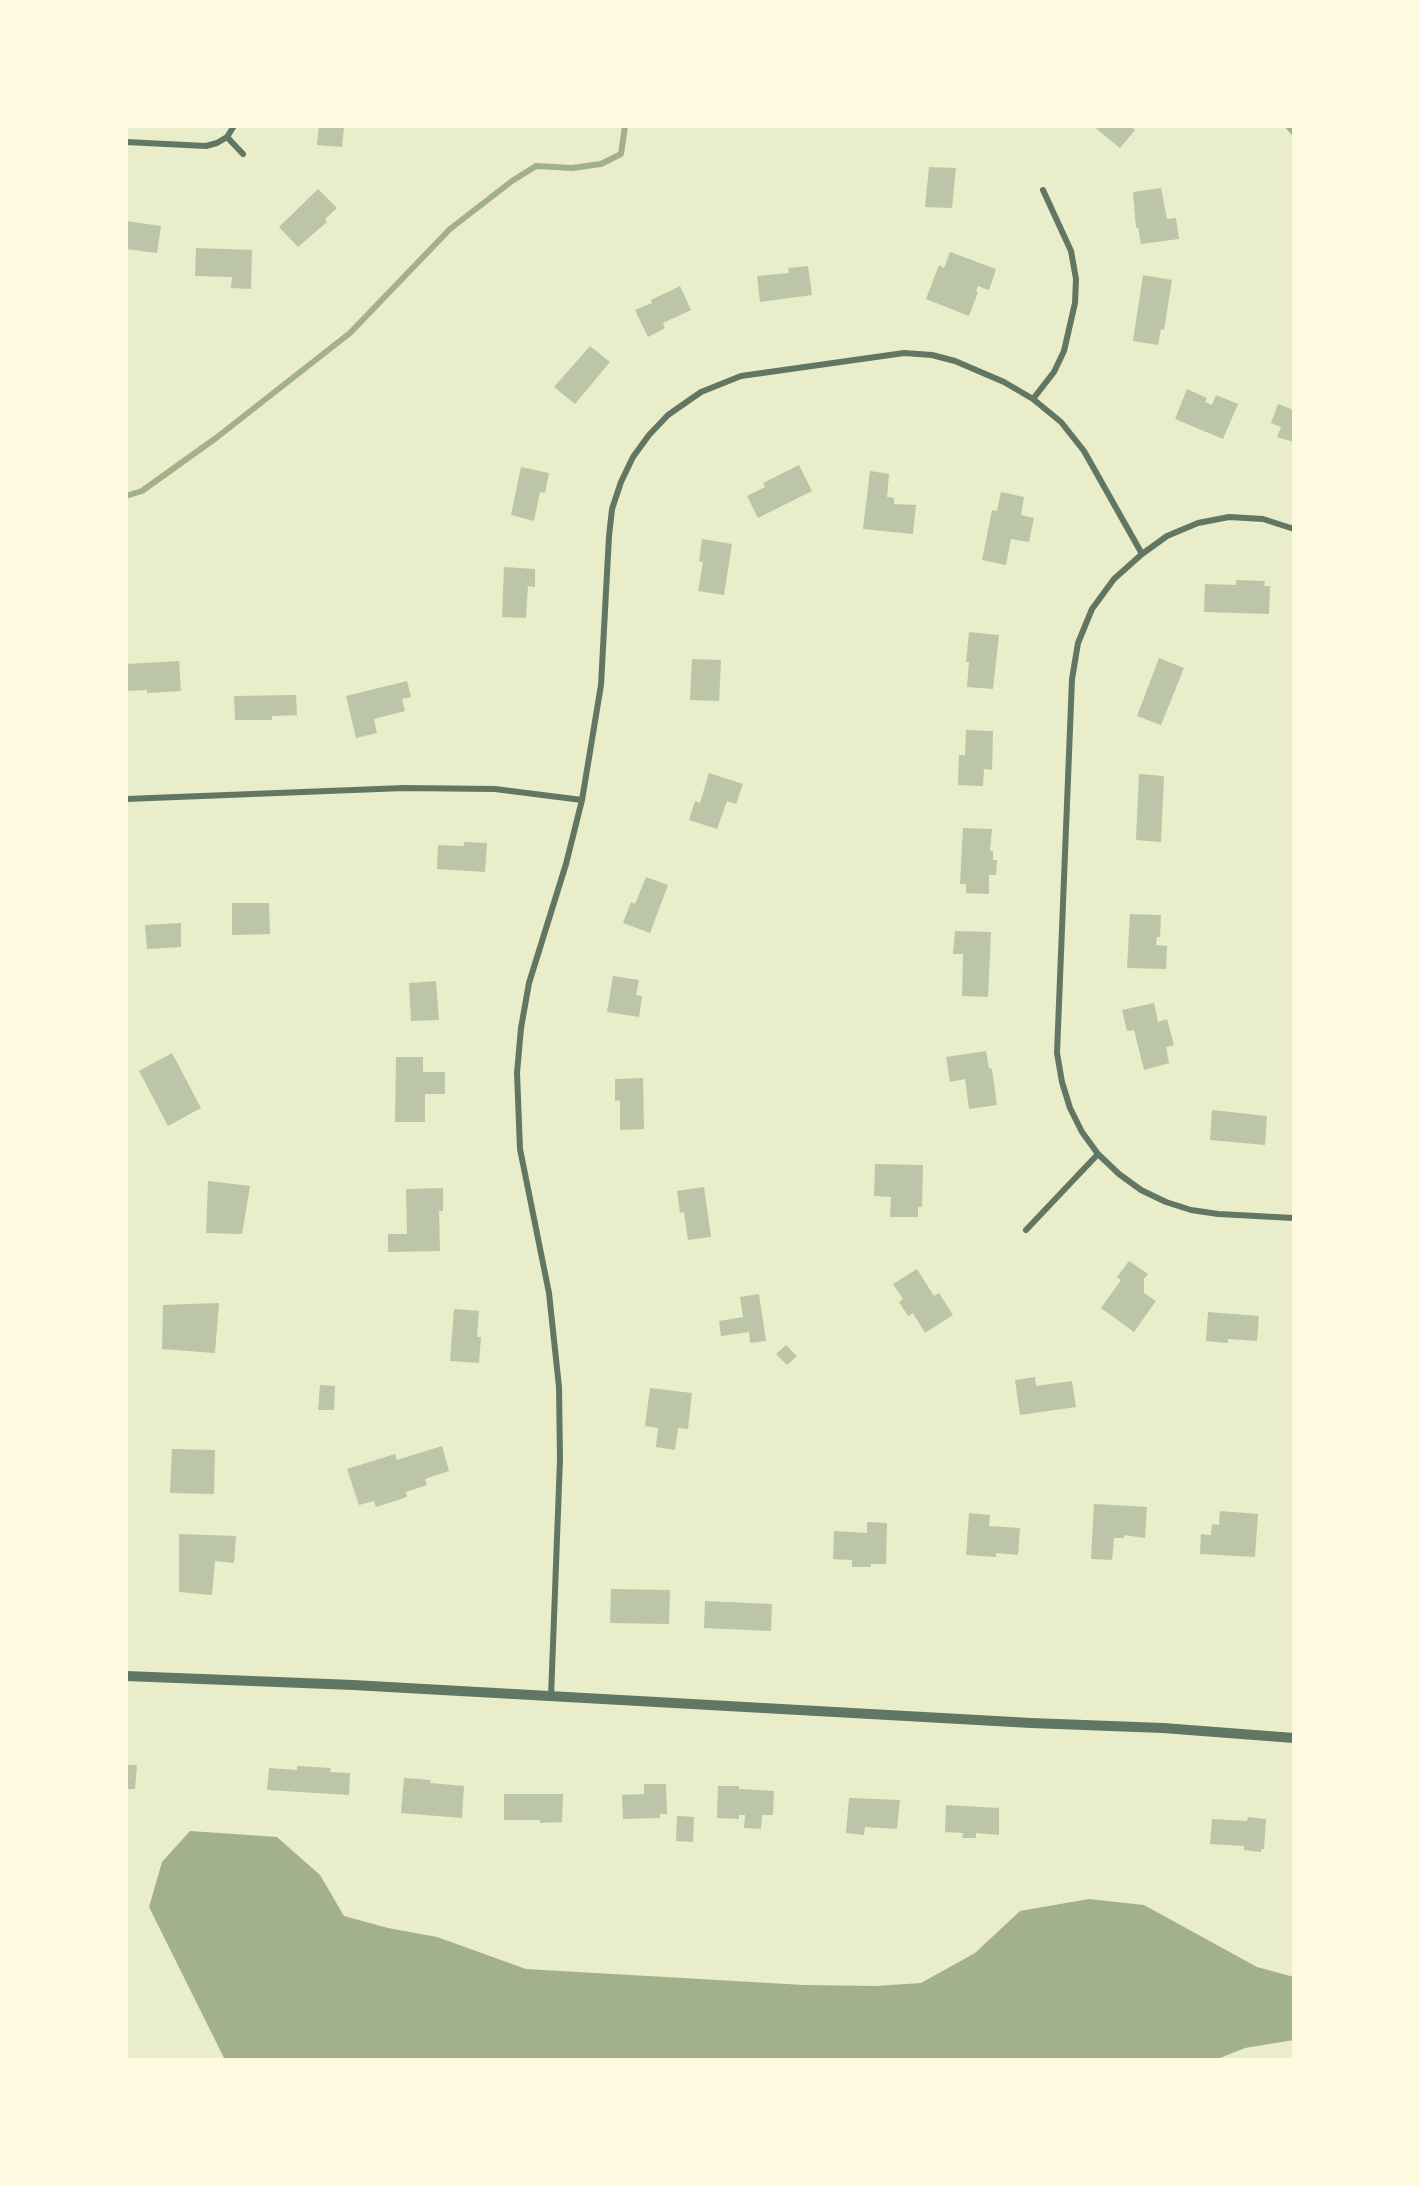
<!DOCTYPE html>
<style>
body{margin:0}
#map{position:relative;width:1420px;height:2186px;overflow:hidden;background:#e9edc9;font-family:"Roboto Condensed",sans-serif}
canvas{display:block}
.frame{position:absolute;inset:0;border:128px solid #fefae0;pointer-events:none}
</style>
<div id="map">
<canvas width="1420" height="2186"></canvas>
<div class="frame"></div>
</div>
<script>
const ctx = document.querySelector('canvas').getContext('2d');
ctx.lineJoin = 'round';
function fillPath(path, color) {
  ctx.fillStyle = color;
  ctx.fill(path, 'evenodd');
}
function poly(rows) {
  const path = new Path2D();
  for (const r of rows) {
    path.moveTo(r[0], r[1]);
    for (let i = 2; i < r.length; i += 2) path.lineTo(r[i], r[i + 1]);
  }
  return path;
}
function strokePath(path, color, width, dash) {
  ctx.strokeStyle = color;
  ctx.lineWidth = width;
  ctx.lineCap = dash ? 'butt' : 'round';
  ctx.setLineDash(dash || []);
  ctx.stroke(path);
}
fillPath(poly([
 [190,1831,277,1837,320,1875,344,1916,388,1928,437,1937,526,1969,804,1985,876,1986,921,1983,975,1953,1020,1911,1089,1899,1144,1905,1257,1967,1294,1977,1294,2040,1245,2048,1215,2060,225,2060,149,1907,162,1862]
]), '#a3b18a');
strokePath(poly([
 [1288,126,1294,133],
 [126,496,142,491,216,438,350,333,450,229,512,181,536,166,572,168,601,164,621,154,625,126]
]), '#a3b18a', 6);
fillPath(poly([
 [319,126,344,126,342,147,317,145],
 [1093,126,1130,126,1135,130,1120,148],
 [929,167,956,168,952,208,925,207],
 [1161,188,1167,219,1176,218,1179,239,1141,244,1138,227,1136,228,1133,192],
 [318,189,337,208,325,219,327,222,298,247,279,227],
 [126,221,161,226,157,253,126,249],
 [196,248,252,250,251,289,231,288,232,277,195,276],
 [950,252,996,269,989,290,978,286,976,291,978,292,969,316,926,299,939,265,944,268],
 [808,266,812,295,760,302,757,276,789,273,788,268],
 [1143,275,1172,280,1164,330,1161,329,1158,345,1133,341],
 [680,286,691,310,663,323,665,328,648,337,635,310,652,303,651,300],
 [590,346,610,362,575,404,554,387],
 [1187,389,1207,398,1205,402,1212,405,1216,395,1238,404,1223,439,1175,419],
 [1278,404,1294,410,1294,442,1277,437,1281,427,1271,423],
 [799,465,812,491,758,518,747,496,765,487,763,483],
 [521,467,549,473,545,493,540,492,534,521,511,515],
 [870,471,889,474,887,497,894,498,894,504,916,505,913,534,863,529],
 [1001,492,1024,497,1021,515,1034,518,1029,542,1011,539,1006,565,982,560,992,510,997,511],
 [702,539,732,544,724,595,698,591,703,562,699,561],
 [504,567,535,569,535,587,528,586,526,618,502,617],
 [1236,580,1265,581,1264,586,1270,586,1269,614,1204,612,1205,584,1236,585],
 [969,632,999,635,993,689,967,687,969,662,966,662],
 [1159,658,1184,668,1161,725,1137,716],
 [692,659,721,660,719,701,690,700],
 [179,661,181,691,147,693,147,690,127,691,126,664],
 [407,681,411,697,402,699,405,711,374,719,377,733,356,738,346,696],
 [296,695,297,715,272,716,272,720,235,720,234,696],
 [966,730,993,731,992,770,984,769,983,786,958,785,959,755,965,755],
 [709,773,743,784,736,804,727,801,717,829,689,820,695,801,700,803],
 [1139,774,1164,776,1161,842,1136,840],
 [963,828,992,829,990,851,993,851,993,860,997,860,996,875,989,875,989,894,966,893,966,884,960,884],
 [464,842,487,843,485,872,437,869,438,845,464,846],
 [646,877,668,885,650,933,623,923,631,902,635,904],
 [232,903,269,903,270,934,232,935],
 [1130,914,1161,915,1160,937,1157,937,1156,945,1167,946,1166,969,1127,968],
 [181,923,181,947,147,949,145,925],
 [955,931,991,932,988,997,962,996,963,954,953,954],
 [613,976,639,980,636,995,642,996,639,1017,607,1012],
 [436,981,439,1020,411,1021,409,983],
 [1154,1003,1158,1022,1167,1019,1174,1045,1166,1047,1169,1063,1144,1070,1134,1030,1127,1031,1122,1010],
 [986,1051,989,1068,992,1069,997,1105,969,1109,965,1079,950,1082,946,1057],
 [172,1053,201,1108,168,1126,139,1071],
 [396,1057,423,1057,423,1072,445,1072,445,1094,425,1094,425,1122,395,1122],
 [643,1078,644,1129,620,1130,620,1100,615,1101,615,1079],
 [1212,1110,1267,1116,1265,1145,1210,1140],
 [875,1164,923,1165,922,1207,918,1207,918,1217,890,1217,891,1197,874,1196],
 [208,1181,250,1186,242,1234,206,1233],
 [704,1187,711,1237,688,1240,684,1212,680,1213,677,1191],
 [443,1188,443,1211,439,1211,440,1251,388,1252,388,1234,407,1234,406,1189],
 [1129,1261,1148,1274,1144,1279,1144,1293,1156,1301,1134,1332,1101,1308,1121,1280,1117,1277],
 [917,1269,934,1296,939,1293,953,1315,925,1333,913,1313,908,1316,899,1302,903,1299,893,1284],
 [759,1294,766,1341,750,1343,749,1332,721,1336,719,1321,743,1317,740,1297],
 [219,1303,215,1353,162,1349,163,1305],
 [454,1309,479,1311,477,1337,481,1337,479,1363,450,1361],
 [1208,1312,1259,1316,1257,1341,1228,1339,1228,1343,1206,1341],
 [786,1345,797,1356,787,1365,776,1354],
 [1035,1377,1036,1386,1072,1381,1076,1407,1020,1415,1015,1380],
 [320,1385,335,1386,334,1410,318,1410],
 [650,1388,692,1393,688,1429,678,1428,675,1450,656,1447,658,1428,645,1426],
 [442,1446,449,1471,425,1479,427,1485,406,1492,407,1497,376,1507,374,1501,359,1505,347,1469,395,1454,397,1460],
 [172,1449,215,1450,214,1494,170,1493],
 [1094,1504,1147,1507,1145,1538,1124,1535,1124,1538,1114,1538,1112,1560,1091,1559],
 [1220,1511,1258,1514,1255,1557,1200,1554,1201,1534,1211,1535,1212,1524,1219,1525],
 [969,1513,990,1515,989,1526,1020,1528,1018,1555,996,1553,996,1557,966,1555],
 [867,1522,887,1523,886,1564,871,1564,871,1567,852,1567,852,1560,833,1559,834,1531,867,1533],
 [179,1534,236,1536,234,1563,215,1561,212,1595,179,1592],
 [611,1589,670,1590,669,1624,610,1623],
 [705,1601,772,1604,771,1631,704,1628],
 [126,1765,137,1765,135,1789,126,1789],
 [297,1766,331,1768,330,1772,350,1773,349,1795,267,1790,269,1768,297,1770],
 [404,1778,431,1780,430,1783,464,1786,462,1818,401,1813],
 [644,1784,666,1784,667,1814,660,1814,660,1818,623,1819,622,1795,644,1794],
 [718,1786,739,1786,739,1789,774,1791,773,1815,762,1815,761,1829,744,1828,745,1815,739,1815,739,1819,717,1818],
 [504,1794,563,1794,562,1822,540,1823,540,1820,504,1820],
 [849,1798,900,1800,897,1829,865,1827,864,1835,846,1833],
 [946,1805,999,1808,999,1835,976,1833,976,1838,962,1838,963,1833,945,1832],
 [677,1816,694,1817,693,1842,676,1841],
 [1248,1817,1266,1819,1264,1849,1261,1849,1261,1852,1244,1850,1244,1846,1210,1844,1212,1819,1247,1821]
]), '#bcc5a7');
strokePath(poly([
 [227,137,243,154],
 [126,142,206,146,217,143,227,137,234,126],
 [1033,399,1054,372,1064,351,1075,303,1076,279,1071,251,1043,190],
 [1294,529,1263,519,1229,517,1198,523,1167,536,1142,554,1114,579,1092,609,1078,643,1072,679,1057,1053,1062,1082,1070,1108,1082,1132,1098,1154,1119,1174,1141,1190,1166,1202,1191,1210,1218,1214,1294,1218],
 [126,799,404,788,495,789,582,800],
 [1026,1230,1098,1154],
 [551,1697,560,1459,559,1387,549,1293,520,1149,517,1073,521,1028,529,983,566,864,582,800,601,685,609,536,612,509,621,482,633,457,649,435,668,415,701,392,741,376,904,353,932,355,955,361,1004,382,1033,399,1061,422,1084,451,1142,554]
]), '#617663', 6);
strokePath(poly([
 [126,1676,353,1685,1031,1723,1163,1728,1294,1738]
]), '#617663', 10);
</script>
